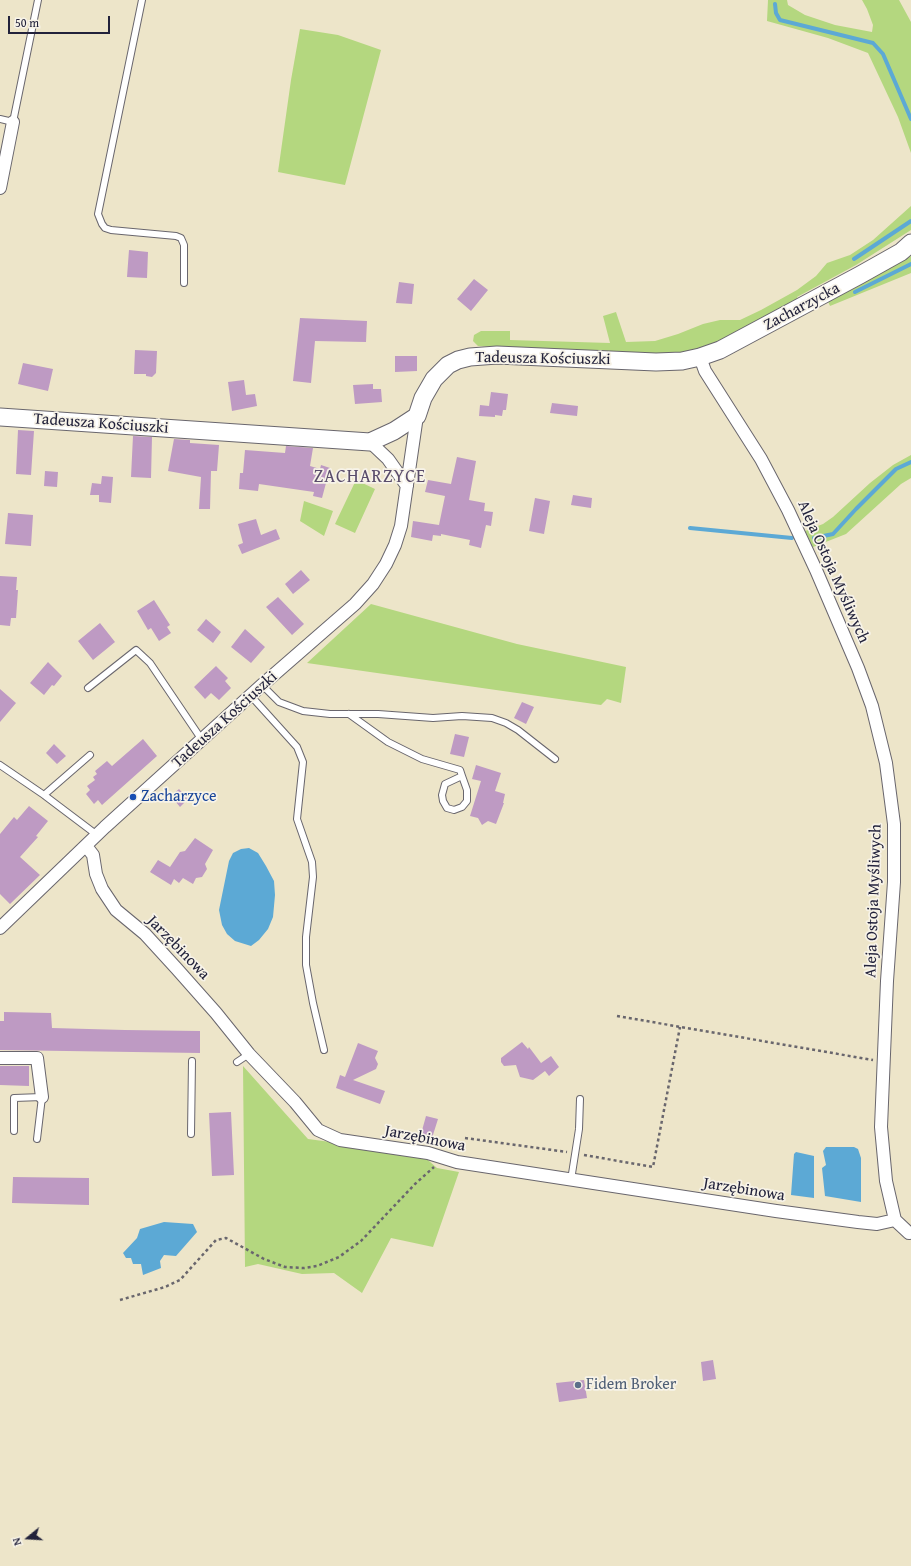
<!DOCTYPE html>
<meta charset="utf-8">
<style>
body{margin:0}
#map{position:relative;width:911px;height:1566px;overflow:hidden;background:#ede5c9;font-family:"Gentium Book Plus",serif}
canvas{display:block}
.north{position:absolute;left:8px;top:1518px;width:40px;height:40px;-webkit-text-stroke:3px #f7f3e8;paint-order:stroke;rotate:252deg;font-size:11px;font-weight:700;line-height:16px;text-align:center;color:#22223b}
.north::after{content:'';display:block;margin:auto;width:14px;height:18px;background:#22223b;clip-path:polygon(50% 0,100% 100%,50% 72%,0 100%)}
.scale{position:absolute;left:8px;top:16px;width:102px;height:18px;box-sizing:border-box;border:2px solid #22223b;border-top:0;padding-left:5px;font-size:12px;line-height:14px;white-space:nowrap;color:#22223b;-webkit-text-stroke:3px #f7f3e8;paint-order:stroke}
</style>
<div id="map">
<canvas width="911" height="1566"></canvas>
<div class="north">N</div>
<div class="scale">50 m</div>
</div>
<script>
const ctx = document.querySelector('canvas').getContext('2d');
ctx.lineJoin = 'round';
function fillPath(path, color) {
  ctx.fillStyle = color;
  ctx.fill(path, 'evenodd');
}
function poly(rows) {
  const path = new Path2D();
  for (const r of rows) {
    path.moveTo(r[0], r[1]);
    for (let i = 2; i < r.length; i += 2) path.lineTo(r[i], r[i + 1]);
  }
  return path;
}
function strokePath(path, color, width, dash) {
  ctx.strokeStyle = color;
  ctx.lineWidth = width;
  ctx.lineCap = dash ? 'butt' : 'round';
  ctx.setLineDash(dash || []);
  ctx.stroke(path);
}
function label(font, color, halo, rows, align = 'center') {
  ctx.font = font + ' "Gentium Book Plus",serif';
  ctx.lineWidth = 3.5;
  ctx.setLineDash([]);
  ctx.textBaseline = 'middle';
  ctx.strokeStyle = halo;
  ctx.fillStyle = color;
  for (const [text, x, y, turn = 0] of rows) {
    ctx.save();
    ctx.translate(x, y);
    ctx.rotate((+turn || 0) * Math.PI / 180);
    ctx.textAlign = isNaN(turn) ? turn : align;
    if (halo) ctx.strokeText(text, 0, 0);
    ctx.fillText(text, 0, 0);
    ctx.restore();
  }
}
fillPath(poly([
 [768,0,787,0,788,5,805,15,835,25,872,32,873,25,867,9,862,0,899,0,911,22,911,153,898,117,868,53,828,38,767,21],
 [300,29,338,35,381,50,345,185,278,172,291,80],
 [911,206,911,230,856,265,797,297,799,301,731,338,694,352,660,355,610,351,494,347,478,346,473,341,474,335,481,331,510,331,510,340,610,343,603,316,616,312,626,342,655,341,678,334,703,324,720,320,740,320,761,310,797,290,816,276,827,263,850,255,873,240],
 [911,256,911,273,830,306,827,299],
 [911,455,911,478,901,484,846,534,813,547,805,531,823,524,833,517,870,483,893,465],
 [356,480,375,489,355,533,335,524],
 [304,501,333,511,324,536,300,521],
 [371,604,517,644,626,667,621,703,607,699,601,705,307,663],
 [243,1066,308,1139,421,1154,437,1168,459,1172,433,1247,391,1238,362,1293,334,1273,302,1274,258,1264,245,1267]
]), '#b4d77f');
fillPath(poly([
 [249,848,258,853,266,866,274,881,275,895,273,917,268,929,259,940,251,946,235,941,227,934,222,925,219,910,229,861,233,853,241,849],
 [826,1147,854,1147,858,1149,861,1158,861,1202,825,1196,822,1168,826,1165,823,1151],
 [796,1152,814,1156,814,1198,791,1195,794,1154],
 [164,1222,193,1224,197,1232,176,1256,164,1255,160,1261,161,1268,143,1275,141,1264,133,1264,131,1258,126,1258,123,1253,137,1238,140,1229]
]), '#5ca9d5');
strokePath(poly([
 [775,4,776,13,780,20,873,43,883,54,911,119],
 [854,259,911,221],
 [855,292,911,264],
 [690,528,792,538],
 [814,538,833,534,856,509,896,469,911,462]
]), '#5ca9d5', 4);
fillPath(poly([
 [129,250,148,252,147,278,127,277],
 [474,279,488,290,471,311,457,299],
 [399,282,414,284,412,304,396,303],
 [300,318,367,321,366,342,315,341,311,383,293,381],
 [135,350,157,351,156,373,152,377,146,376,146,374,134,374],
 [395,356,417,356,417,371,395,372],
 [23,363,53,369,48,391,18,384],
 [244,380,246,395,255,394,257,406,232,411,228,382],
 [373,384,373,389,381,389,382,402,355,404,353,385],
 [491,392,508,394,506,410,503,410,502,416,495,415,495,417,479,416,480,405,489,406],
 [552,403,578,406,577,416,550,413],
 [18,430,34,431,31,475,16,474],
 [133,436,152,437,151,478,131,477],
 [174,439,190,440,190,443,219,445,217,471,211,471,210,509,199,509,201,477,168,471],
 [286,446,313,448,310,466,320,469,321,465,330,468,322,498,313,496,314,492,259,484,258,491,239,489,240,473,243,473,245,450,285,453],
 [457,457,476,461,469,500,485,503,484,511,493,512,491,526,486,525,481,548,469,545,470,540,441,534,441,536,433,535,432,541,411,537,413,521,439,525,445,496,425,492,428,480,451,484],
 [45,471,58,472,57,487,44,486],
 [102,476,113,477,111,503,99,502,99,495,90,495,92,483,101,484],
 [573,495,592,498,591,508,571,505],
 [535,498,550,501,544,534,529,531],
 [8,513,33,515,31,546,5,544],
 [256,519,261,535,276,529,280,539,242,554,238,545,243,543,238,524],
 [301,570,310,580,293,594,285,584],
 [0,576,17,577,16,590,18,590,16,618,11,618,10,626,0,625],
 [278,597,304,624,292,635,266,607],
 [154,600,170,625,167,627,171,633,159,641,151,628,148,630,137,611],
 [206,619,221,632,213,643,197,630],
 [100,623,115,642,93,660,78,641],
 [245,629,265,647,251,663,231,647],
 [48,662,62,676,54,686,52,685,44,695,30,683],
 [216,666,228,678,225,681,231,688,219,700,211,693,205,699,194,687],
 [0,689,16,703,0,722],
 [522,702,534,707,526,724,514,718],
 [455,734,469,737,464,757,450,754],
 [143,739,157,756,102,805,98,800,94,804,86,794,90,790,87,786,95,780,93,777,97,774,95,771,107,761,112,766],
 [54,744,66,756,57,764,46,753],
 [476,765,501,773,495,791,505,794,503,803,504,803,496,824,488,821,482,825,478,818,470,816,481,781,472,779],
 [179,789,188,799,180,807,171,796],
 [29,806,48,821,36,836,38,837,20,857,40,875,10,904,0,894,0,834,14,817,17,820],
 [195,838,213,850,205,864,207,869,202,877,196,878,193,884,183,878,179,883,174,879,171,885,150,872,158,860,170,867,180,852,185,851],
 [4,1012,51,1013,52,1028,125,1030,200,1031,200,1053,0,1050,0,1021,4,1021],
 [522,1042,528,1049,529,1047,541,1063,551,1056,559,1067,549,1076,545,1071,533,1080,520,1077,516,1065,504,1066,501,1062,501,1058],
 [358,1043,378,1051,375,1058,378,1064,376,1069,353,1080,385,1091,380,1104,336,1088,340,1075,345,1077],
 [0,1066,29,1066,29,1086,0,1085],
 [231,1112,234,1175,212,1176,209,1113],
 [426,1116,438,1119,432,1138,421,1134],
 [13,1177,89,1178,89,1205,12,1203],
 [713,1360,716,1379,703,1381,701,1362],
 [584,1380,587,1398,559,1402,556,1383]
]), '#be9ac3');
const lane = poly([
 [142,0,98,214,102,224,105,228,111,230,176,236,181,238,184,245,184,283],
 [0,119,13,122,38,0],
 [262,685,279,702,303,711,330,714,378,714,433,718,462,716,492,718,506,723,518,730,555,759],
 [88,688,136,650,150,663,202,740],
 [251,696,297,747,303,762,297,819,312,862,313,877,306,937,306,965,313,1003,324,1050],
 [349,714,388,742,422,759,460,770,462,776,467,790,467,801,462,807,454,810,447,808,443,801,442,795,445,784,462,776],
 [0,765,44,795,97,835],
 [44,795,90,755],
 [237,1062,249,1054],
 [14,1131,14,1098,42,1097,37,1139],
 [191,1134,192,1061],
 [571,1180,579,1129,580,1099]
]);
const street = poly([
 [0,188,13,122],
 [700,357,705,371,761,459,788,510,816,570,858,668,872,706,886,763,894,824,894,882,887,981,881,1127,886,1181,895,1220,909,1233],
 [370,442,388,459,407,486],
 [86,846,93,855,96,874,102,889,116,910,145,934,177,969,216,1013,249,1054,295,1102,318,1130,340,1140,428,1153,457,1162,776,1211,858,1222,877,1224,895,1220],
 [0,928,105,827,262,685,355,604,373,584,386,564,395,545,401,526,417,416],
 [0,1058,37,1058,42,1097]
]);
const secondary = poly([
 [0,417,370,442,394,431,417,416,423,398,434,379,448,365,458,360,470,357,497,355,656,362,682,361,700,357,720,350,860,275,901,252,911,243]
]);
strokePath(lane, '#69666d', 8);
strokePath(street, '#69666d', 14);
strokePath(secondary, '#69666d', 19);
strokePath(poly([
 [617,1016,873,1060],
 [465,1138,567,1152],
 [584,1155,653,1167,680,1027],
 [120,1300,165,1287,180,1280,216,1240,226,1238,264,1259,285,1267,304,1268,317,1266,339,1257,361,1241,415,1184,434,1167]
]), '#69666d', 2.5, [3, 3]);
strokePath(lane, '#fff', 6);
strokePath(street, '#fff', 12);
strokePath(secondary, '#fff', 17);
for (const [x, y, r, color] of [
 [133,797,4,"#1a4fb4"],
 [578,1385,4,"#5c6f8a"]
]) {
  const dot = new Path2D();
  dot.arc(x, y, r, 0, 2 * Math.PI);
  ctx.fillStyle = color;
  ctx.fill(dot);
  strokePath(dot, '#f7f3e8', 1.5);
}
label('16px', '#22223b', '#f7f3e8', [
 ["Zacharzycka",802,307,-28],
 ["Tadeusza Kościuszki",543,359,1],
 ["Tadeusza Kościuszki",101,424,4],
 ["Aleja Ostoja Myśliwych",833,572,66],
 ["Tadeusza Kościuszki",225,720,-42],
 ["Aleja Ostoja Myśliwych",874,901,-88],
 ["Jarzębinowa",178,948,46],
 ["Jarzębinowa",425,1139,11],
 ["Jarzębinowa",744,1190,9]
]);
label('16px', '#164399', '#f7f3e8', [
 ["Zacharzyce",141,797]
], 'left');
label('16px', '#4e5e75', '#f7f3e8', [
 ["Fidem Broker",586,1385]
], 'left');
ctx.letterSpacing = '1px';
label('18px', '#594c6b', '#f7f3e8', [
 ["ZACHARZYCE",370,477]
]);
ctx.letterSpacing = '0px';
</script>
